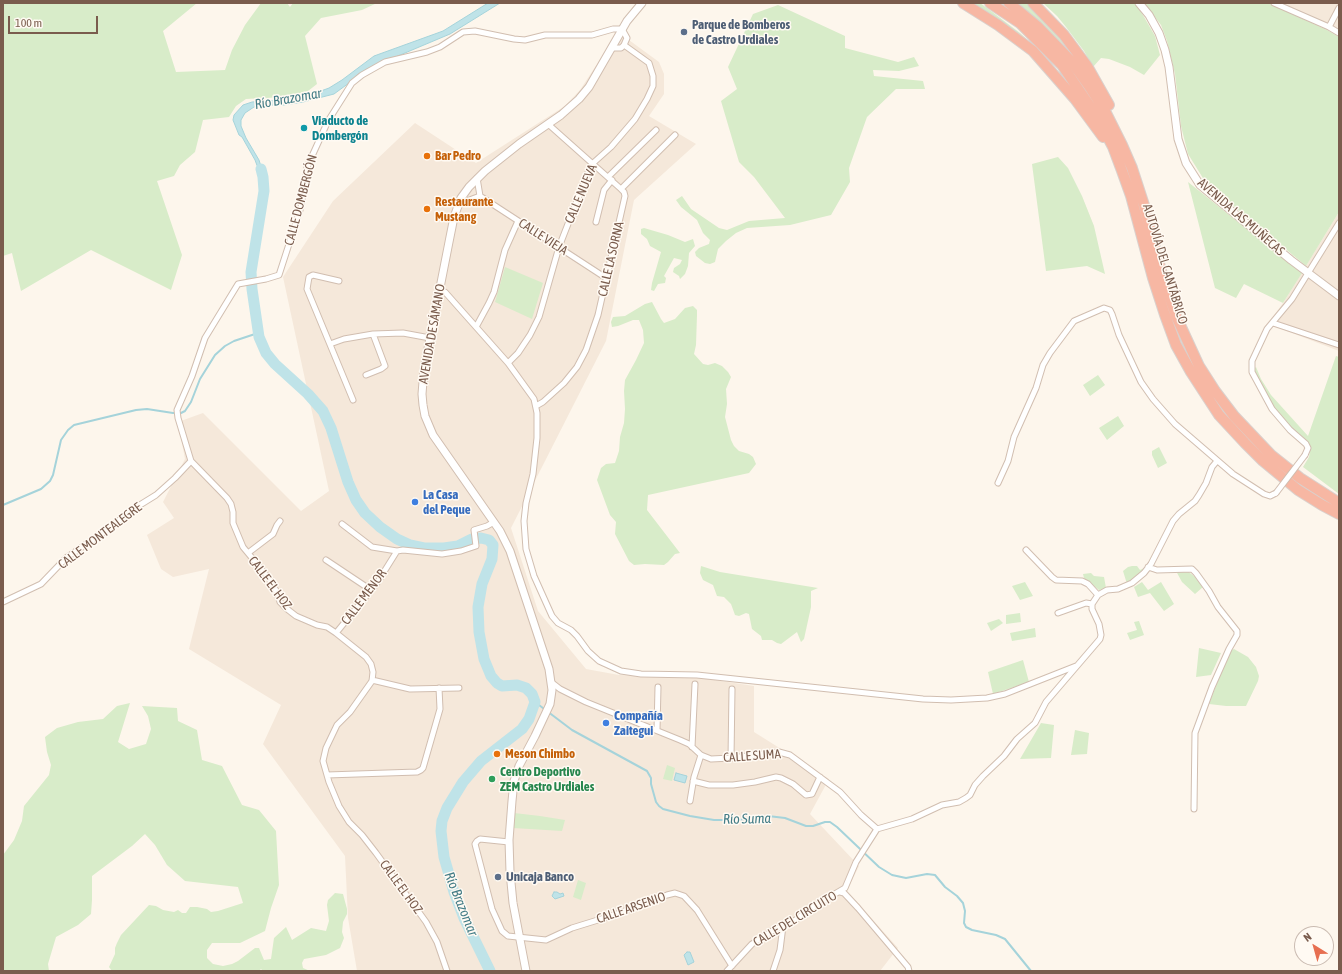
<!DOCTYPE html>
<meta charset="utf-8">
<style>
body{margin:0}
#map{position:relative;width:1342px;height:974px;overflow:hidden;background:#fdf6ec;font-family:"Asap Condensed",sans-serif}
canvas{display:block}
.frame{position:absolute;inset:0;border:4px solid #7a5c4d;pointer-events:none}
.north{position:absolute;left:1294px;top:926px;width:40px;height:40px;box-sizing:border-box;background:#fffaf3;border:1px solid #cabbb1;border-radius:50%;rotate:323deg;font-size:11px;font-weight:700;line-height:16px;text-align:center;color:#7a5c4d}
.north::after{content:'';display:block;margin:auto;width:14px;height:18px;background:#e76f51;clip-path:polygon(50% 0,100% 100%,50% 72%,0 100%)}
.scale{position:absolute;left:8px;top:16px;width:90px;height:18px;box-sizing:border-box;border:2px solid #7a5c4d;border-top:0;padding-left:5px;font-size:12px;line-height:14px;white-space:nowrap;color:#7a5c4d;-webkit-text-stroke:3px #fffaf3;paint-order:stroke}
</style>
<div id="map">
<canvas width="1342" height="974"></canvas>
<div class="frame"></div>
<div class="north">N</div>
<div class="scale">100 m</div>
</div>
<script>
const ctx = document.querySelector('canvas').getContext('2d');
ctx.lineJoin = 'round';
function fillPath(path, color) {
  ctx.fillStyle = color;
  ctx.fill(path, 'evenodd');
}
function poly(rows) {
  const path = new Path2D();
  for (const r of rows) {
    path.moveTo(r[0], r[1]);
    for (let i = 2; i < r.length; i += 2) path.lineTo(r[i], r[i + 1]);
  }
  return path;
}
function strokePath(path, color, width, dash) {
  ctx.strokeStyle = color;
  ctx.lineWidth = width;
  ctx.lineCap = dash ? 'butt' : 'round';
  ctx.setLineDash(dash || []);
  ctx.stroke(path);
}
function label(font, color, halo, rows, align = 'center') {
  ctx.font = font + ' "Asap Condensed",sans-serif';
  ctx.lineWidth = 3;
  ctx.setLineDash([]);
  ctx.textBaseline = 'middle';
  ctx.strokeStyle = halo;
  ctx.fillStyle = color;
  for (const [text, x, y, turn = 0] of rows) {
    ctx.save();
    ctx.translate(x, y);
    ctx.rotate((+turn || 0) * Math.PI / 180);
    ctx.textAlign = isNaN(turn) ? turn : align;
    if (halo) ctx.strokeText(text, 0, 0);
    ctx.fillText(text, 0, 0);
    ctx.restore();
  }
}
fillPath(poly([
 [1268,3,1339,3,1339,37,1327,30],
 [618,32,659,62,664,74,664,94,649,116,696,144,634,200,606,341,511,528,538,611,586,669,619,675,695,677,754,686,754,732,829,779,810,814,859,866,847,891,898,948,880,971,357,971,348,918,345,856,263,744,281,705,189,649,209,569,173,577,161,569,147,535,174,518,163,502,185,459,178,422,203,413,301,511,329,491,283,277,333,201,415,123,476,163,565,106,580,90],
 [1339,212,1339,351,1279,328,1270,321,1283,303]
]), '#f5e8da');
fillPath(poly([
 [3,3,197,3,163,31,176,72,225,70,232,50,245,25,261,3,287,3,290,7,293,3,377,3,362,10,321,18,305,36,317,84,308,91,285,97,246,99,236,106,229,117,203,120,195,152,180,165,174,176,157,181,182,255,171,290,91,250,21,291,12,253,3,256],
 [969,3,980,3,991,11,1020,33,1051,62,1048,63],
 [1018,3,1029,3,1053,25,1069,50],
 [1043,3,1136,3,1155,36,1160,55,1144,75,1130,67,1109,59,1101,58,1093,67,1084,51,1066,27,1057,16],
 [1144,3,1268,3,1327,30,1339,37,1339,212,1306,266,1206,183,1188,154,1181,126,1175,74,1167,41,1161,25],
 [778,5,845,36,845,48,898,62,914,57,919,66,899,71,873,70,874,76,923,81,925,89,896,89,867,117,849,168,850,182,831,215,790,225,747,228,736,233,726,241,718,249,715,262,710,264,705,263,696,256,695,252,699,248,709,244,710,240,703,233,697,220,681,207,676,200,682,196,691,209,719,228,727,230,749,221,785,218,754,177,739,162,721,101,737,89,728,67,753,14],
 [1058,157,1068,168,1082,196,1094,226,1105,274,1087,266,1046,271,1032,164],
 [1188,182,1302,273,1283,303,1244,284,1236,298,1215,288],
 [644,228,668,235,685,242,693,239,695,246,689,253,688,266,685,274,680,279,679,276,673,272,674,268,680,264,682,260,674,258,664,276,666,278,665,283,658,284,654,291,651,290,652,283,661,252,650,246,647,239,641,234,641,229],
 [505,267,543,283,532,319,495,302],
 [652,302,661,319,664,323,675,319,685,308,693,306,697,310,697,315,696,345,694,354,703,364,708,365,715,363,722,366,728,372,731,377,726,389,727,404,725,417,731,440,734,446,739,451,749,454,753,457,756,464,749,473,648,495,647,510,680,553,675,554,668,562,664,565,645,564,634,565,629,561,615,534,616,522,610,515,597,480,601,468,606,464,615,463,619,451,620,437,624,423,625,409,624,391,625,380,636,360,644,343,643,330,639,320,633,320,618,326,612,327,611,322,613,317,625,316,645,304],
 [1336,356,1339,357,1339,494,1303,467,1309,457,1310,451,1308,444,1304,438,1283,420,1273,408,1254,369,1256,367,1261,379,1271,395,1308,436],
 [1098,375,1105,385,1090,396,1083,385],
 [1118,416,1124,426,1107,440,1099,428],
 [1159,447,1167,463,1158,468,1152,455,1152,451],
 [701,566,720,572,818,588,811,591,811,607,804,639,801,642,797,632,781,644,777,643,772,640,762,640,761,636,752,629,749,614,746,613,739,616,735,615,731,604,724,597,717,596,713,585,703,580,700,573],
 [1132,566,1137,566,1140,570,1146,567,1143,571,1127,584,1123,571,1128,567],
 [1186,570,1194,576,1203,587,1195,594,1182,582,1176,571],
 [1091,573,1094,576,1104,577,1106,588,1104,589,1099,590,1084,578,1083,574],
 [1025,582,1033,596,1020,600,1012,586],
 [1142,582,1148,590,1161,582,1174,604,1164,611,1150,593,1138,597,1134,587],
 [1020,613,1021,622,1006,624,1006,615],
 [999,619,1003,623,991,631,987,623],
 [1139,621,1144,635,1130,640,1127,633,1137,630,1134,622],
 [1035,628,1036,637,1012,641,1010,633],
 [1199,648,1221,653,1211,675,1196,677],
 [1234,649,1248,657,1256,667,1259,676,1258,681,1246,706,1226,706,1209,704,1229,652],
 [1023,660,1029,682,993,694,988,672],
 [130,703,118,742,129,749,146,744,151,729,148,716,142,706,177,708,178,721,197,730,202,760,222,766,242,805,259,810,276,831,279,885,271,908,265,931,240,943,212,943,207,950,207,958,213,964,223,966,232,964,238,961,255,948,259,948,264,960,271,959,274,938,286,927,292,940,311,928,326,931,329,921,327,905,328,900,335,893,343,894,347,909,347,914,343,922,342,932,344,938,340,948,326,955,304,959,302,963,303,968,310,971,263,971,261,969,259,971,112,971,109,967,115,954,115,948,117,943,121,935,149,905,156,906,163,910,174,912,178,910,182,913,186,913,190,907,197,907,207,909,211,912,218,911,243,903,238,887,185,881,167,865,155,845,145,834,132,846,92,876,92,900,91,914,78,925,56,937,48,964,49,971,3,971,3,855,14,840,22,821,24,806,49,775,51,765,47,752,45,737,57,728,78,722,103,719,117,706],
 [1041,723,1054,725,1051,758,1020,759],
 [1075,730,1089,733,1087,754,1071,755],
 [667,765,675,768,672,781,663,779],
 [514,813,540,816,565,820,562,831,513,828],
 [578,880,586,883,581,900,573,897]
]), '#d8ecc9');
const water = poly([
 [488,3,500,3,450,34,367,69,357,75,349,83,334,94,303,102,284,105,265,105,254,107,245,113,241,120,241,126,246,138,259,160,263,173,264,184,255,160,242,137,239,135,233,120,234,115,243,105,252,102,278,100,310,95,329,88,342,80,374,56,443,31,488,3],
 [676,773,687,776,685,783,674,780,676,773],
 [554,892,557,892,560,894,563,893,564,896,555,899,552,896,554,892],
 [687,952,690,952,694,962,688,965,684,955,687,952]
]);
fillPath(water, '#bfe3e8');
strokePath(water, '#a5d3da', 1);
strokePath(poly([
 [3,505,41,489,50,481,53,475,61,440,68,430,74,425,136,410,147,409,173,413,181,413,185,411,191,402,200,379,215,355,225,346,234,341,258,333],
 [535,702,572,730,647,771,651,778,651,784,656,802,659,806,663,809,690,816,714,820,738,820,768,816,785,818,806,826,813,826,825,822,830,822,837,827,879,867,892,875,906,878,927,874,935,875,945,887,957,896,963,903,965,911,964,923,966,927,972,930,996,935,1005,939,1031,971]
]), '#a5d3da', 2);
strokePath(poly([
 [261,169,263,177,264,191,251,272,252,289,259,337,266,353,275,364,308,394,323,411,331,428,348,482,356,500,365,513,380,527,397,539,410,545,424,548,444,548,458,546,472,539,481,538,489,540,493,545,492,559,482,584,478,607,479,632,484,659,491,676,497,683,502,686,517,685,526,688,532,694,535,702,529,719,522,729,481,761,463,782,447,808,442,821,441,831,444,857,454,892,464,918,490,971]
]), '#bfe3e8', 11);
const minor = poly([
 [1274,3,1329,27,1339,33],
 [1329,27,1339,8],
 [608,177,656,130],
 [477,178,480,196],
 [621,189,675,135],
 [480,196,606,278],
 [459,204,480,196],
 [596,222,604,190,612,180],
 [339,281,313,275,309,277,307,289,353,400],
 [439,290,445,292,508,363,534,399,537,413,537,438,533,474,526,503,524,521,526,549,534,576,552,616,558,623,571,630,577,636,588,651,599,661,621,671,641,674,697,675,923,699,951,700,987,698,1005,694,1076,666],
 [1273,323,1339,345],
 [476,327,489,303,494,292,505,250,518,221],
 [330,344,344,339,373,334,403,333,430,338],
 [508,363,518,353,530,335,539,317,559,247,589,170,592,164,611,147,635,119,647,99,653,86,653,76,649,63,624,45],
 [366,375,381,369,385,366,373,334],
 [536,406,543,402,564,383,577,367,586,350,598,315,625,196,624,192,621,189,548,124],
 [1305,455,1308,448,1306,444,1290,430,1272,409,1252,372,1252,361,1267,329,1292,299,1339,223],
 [998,483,1008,461,1014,437,1036,388,1043,365,1050,353,1074,321,1104,308,1110,310,1112,314,1119,335,1141,382,1153,399,1175,424,1233,474,1264,494,1270,496,1276,493],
 [342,524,372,547,397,551],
 [1026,550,1052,577,1056,580,1082,581,1088,584,1098,595],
 [248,553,273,534,277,525,280,521],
 [326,560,371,590],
 [1148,567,1157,570,1192,569,1196,573,1209,591,1218,607,1237,631,1237,635,1229,649,1212,687,1195,733,1194,809],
 [3,602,41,584,66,558,104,532,135,508,156,495,175,478,191,461],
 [1058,613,1086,603,1092,604],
 [336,633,377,583,397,551,403,550,442,554,461,551,476,546,474,530,487,526,494,522],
 [372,680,410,689,459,688],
 [551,682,560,689,586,702,680,740,689,744,701,755,711,759,731,758,779,752,790,755,840,792,861,815,877,829],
 [657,730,658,687],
 [692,747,695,684],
 [731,758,732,689],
 [327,775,417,772,421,770,423,768,440,709,439,688],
 [693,781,709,785,733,785,755,782,776,777,781,778,793,784,806,795,812,794,820,777],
 [690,801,694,777,701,755],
 [509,842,480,839,477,841,475,844,492,909,502,931,508,936,546,940,572,928,614,915,667,895,675,893,684,896,697,910,732,966],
 [840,892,844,893,858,908,908,967,909,971],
 [447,971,437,942,426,922,376,853,362,835,349,822,339,806,329,782,323,761,326,748,337,725,350,712,372,681,373,672,371,664,366,657,336,633,327,627,317,625,296,616,287,609,280,602,277,592,267,576,243,547,233,523,233,512,231,504,227,498,191,461,178,418,177,410,192,376,205,338,238,284,266,279,279,275,301,207,307,167,328,121,352,83,362,75,385,62,427,52,440,47,463,32,475,31,514,39,525,40,545,35,592,35,613,29,622,29,627,38,624,45,621,48,611,48],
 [727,971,752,944,772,931,794,921,816,905,845,888,856,862,877,829,912,819,942,805,959,802,966,798,970,795,975,785,983,776,1004,756,1017,739,1035,723,1046,702,1100,639,1101,635,1099,624,1092,609,1092,604,1098,595,1107,590,1118,589,1132,583,1144,573,1151,564,1173,521,1179,514,1195,501,1199,495,1206,483,1212,467,1217,461],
 [773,971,780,950,783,926]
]);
const tertiary = poly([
 [1139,3,1149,15,1159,33,1165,50,1169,67,1178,139,1186,163,1200,185,1291,260,1339,296],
 [526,971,513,903,510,872,509,840,512,801,514,781,519,766,535,736,550,704,552,690,549,669,510,551,500,531,433,435,425,416,423,405,422,394,424,369,449,242,454,217,461,198,469,187,485,171,519,144,561,115,579,99,589,87,627,21,642,3]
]);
const motorway = poly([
 [963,3,998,25,1033,51,1075,99,1103,137],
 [990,3,1020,23,1062,65,1096,115,1113,147,1122,171,1131,196,1153,278,1165,315,1176,345,1191,372,1219,415,1245,443,1263,461,1298,490,1322,505,1339,514],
 [1009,3,1037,26,1072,62,1089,86,1105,111,1122,145,1132,168,1144,205,1161,271,1176,316,1199,366,1215,391,1234,416,1271,455,1300,478,1339,503],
 [1033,3,1064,35,1087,66,1109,105]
]);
strokePath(minor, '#d1beb0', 7);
strokePath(tertiary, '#d1beb0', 9);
strokePath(motorway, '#dad1cd', 12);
strokePath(minor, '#fff', 5);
strokePath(tertiary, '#fff', 7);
strokePath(motorway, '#f7b7a3', 10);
const minorBridge = poly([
 [1276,493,1305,455]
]);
strokePath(minorBridge, '#d1beb0', 7, []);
strokePath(minorBridge, '#fff', 5);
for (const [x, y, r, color] of [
 [684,32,4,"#5c6f8a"],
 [304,128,4,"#0f9aa8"],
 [427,156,4,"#e8710a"],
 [427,209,4,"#e8710a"],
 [415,502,4,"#3f7fe0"],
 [606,723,4,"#3f7fe0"],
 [497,754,4,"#e8710a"],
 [492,779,4,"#2e9e5b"],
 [498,877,4,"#5c6f8a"]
]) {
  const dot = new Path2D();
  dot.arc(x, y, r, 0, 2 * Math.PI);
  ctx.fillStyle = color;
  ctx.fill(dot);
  strokePath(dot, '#fffaf3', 1.5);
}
label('bold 13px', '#4e5e75', '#fffaf3', [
 ["Parque de Bomberos",692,25],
 ["de Castro Urdiales",692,40],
 ["Unicaja Banco",506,877]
], 'left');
label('bold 13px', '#0d838f', '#fffaf3', [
 ["Viaducto de",312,121],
 ["Dombergón",312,136]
], 'left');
label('bold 13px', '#c56008', '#fffaf3', [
 ["Bar Pedro",435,156],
 ["Restaurante",435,202],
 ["Mustang",435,217],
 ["Meson Chimbo",505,754]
], 'left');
label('13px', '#7a5c4d', '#fffaf3', [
 ["CALLE NUEVA",581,194,-67],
 ["CALLE DOMBERGÓN",301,200,-75],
 ["AVENIDA LAS MUÑECAS",1241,217,41],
 ["CALLE VIEJA",543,237,33],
 ["CALLE LA SORNA",611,259,-77],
 ["AUTOVÍA DEL CANTÁBRICO",1165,264,73],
 ["AVENIDA DE SÁMANO",432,334,-80],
 ["CALLE MONTEALEGRE",100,536,-37],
 ["CALLE EL HOZ",270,583,53],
 ["CALLE MENOR",364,597,-53],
 ["CALLE SUMA",752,756,-4],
 ["CALLE EL HOZ",401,887,54],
 ["CALLE ARSENIO",631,908,-19],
 ["CALLE DEL CIRCUITO",795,919,-31]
]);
label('bold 13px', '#366cbe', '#fffaf3', [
 ["La Casa",423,495],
 ["del Peque",423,510],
 ["Compañía",614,716],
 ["Zaitegui",614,731]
], 'left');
label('bold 13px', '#27864d', '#fffaf3', [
 ["Centro Deportivo",500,772],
 ["ZEM Castro Urdiales",500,787]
], 'left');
label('italic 14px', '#437c86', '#fffaf3', [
 ["Río Brazomar",288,99,-10],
 ["Río Suma",747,819,-1],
 ["Río Brazomar",461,904,68]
]);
</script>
